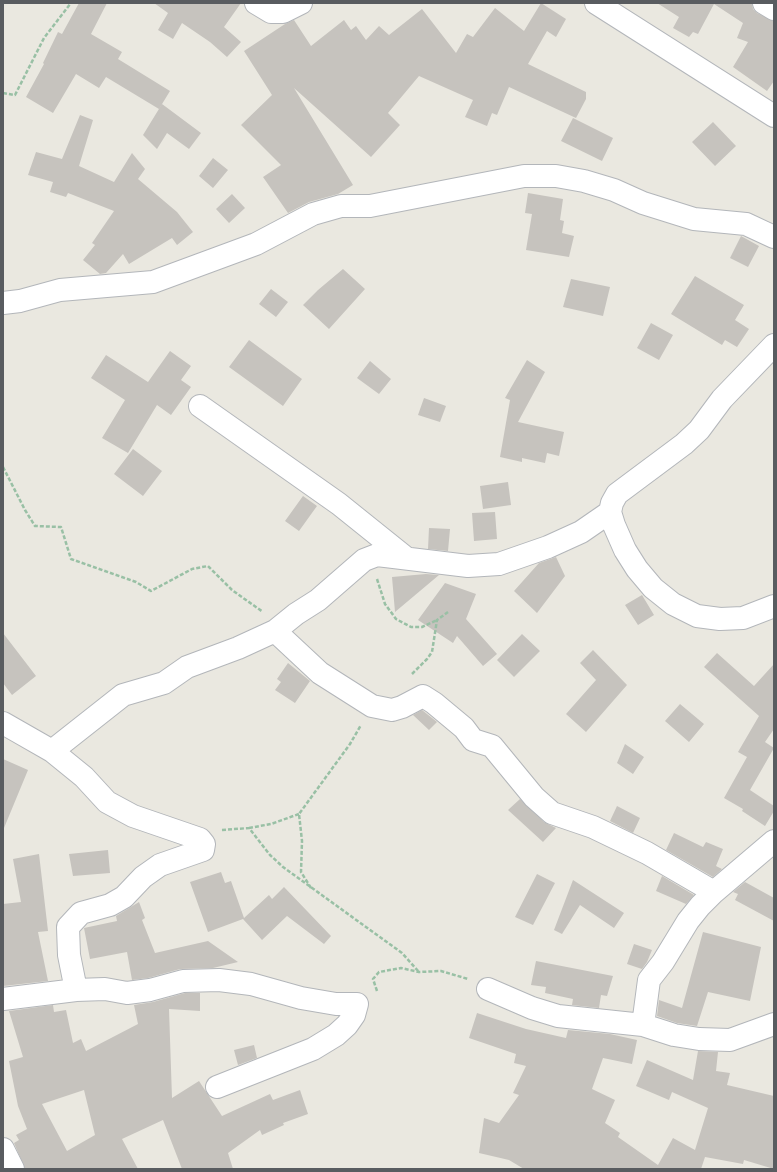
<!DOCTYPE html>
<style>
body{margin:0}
#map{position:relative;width:777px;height:1172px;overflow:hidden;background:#eae8e0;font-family:Poppins,sans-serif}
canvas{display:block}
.frame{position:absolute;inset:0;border:4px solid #595c60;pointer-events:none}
</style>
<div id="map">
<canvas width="777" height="1172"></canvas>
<div class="frame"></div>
</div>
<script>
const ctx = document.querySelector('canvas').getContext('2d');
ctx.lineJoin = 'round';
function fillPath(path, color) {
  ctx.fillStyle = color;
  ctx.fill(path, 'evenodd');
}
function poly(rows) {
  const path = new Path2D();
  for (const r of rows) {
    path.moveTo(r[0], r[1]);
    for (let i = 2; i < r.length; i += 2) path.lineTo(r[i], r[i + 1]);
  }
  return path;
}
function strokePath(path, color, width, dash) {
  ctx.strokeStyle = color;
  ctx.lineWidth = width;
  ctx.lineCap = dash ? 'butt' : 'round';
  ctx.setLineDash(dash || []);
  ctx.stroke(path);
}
fillPath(poly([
 [79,3,107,3,91,34,122,52,118,59,170,91,159,109,106,77,99,88,76,74,53,113,26,97,44,64,43,63,58,32,62,34],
 [154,3,241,3,224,27,241,42,227,57,210,42,182,23,173,39,158,30,168,13],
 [541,3,566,19,556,37,547,31,528,64,586,92,586,99,576,118,509,87,497,115,492,113,487,126,465,117,473,100,419,76,388,113,400,125,371,157,294,88,353,185,338,194,309,202,288,213,263,177,281,165,241,125,272,95,244,51,285,24,294,20,311,46,344,20,351,30,356,26,366,40,379,26,389,35,422,9,456,53,467,34,473,37,495,8,524,31],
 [657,3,752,3,753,9,757,13,774,21,774,81,767,91,733,67,748,42,737,38,743,23,714,4,698,34,693,32,689,37,673,28,679,17],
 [162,104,201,133,189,149,167,133,157,149,143,135],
 [80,115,93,120,79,166,114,182,132,153,145,169,138,179,177,212,193,232,177,245,172,238,129,264,123,254,106,273,100,274,83,260,95,245,92,243,114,211,68,193,66,197,50,192,53,182,28,175,36,152,62,159],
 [573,118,613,138,602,161,561,141],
 [713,122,736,146,715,166,692,142],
 [213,158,228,170,213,188,199,176],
 [528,193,563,199,560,220,564,221,562,233,574,236,569,257,526,250,532,214,525,213],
 [232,194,245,208,229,223,216,209],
 [741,236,759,246,748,267,730,258],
 [343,269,365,289,329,329,303,305,318,290],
 [695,276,744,305,735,320,749,329,737,347,725,340,722,345,671,314],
 [571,279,610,287,603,316,563,307],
 [271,289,288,302,276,317,259,304],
 [651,323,673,335,659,360,637,348],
 [249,340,302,379,283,406,229,367],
 [170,351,191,366,181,380,191,387,171,415,157,405,128,453,102,438,125,400,91,378,106,355,148,382],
 [527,360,545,372,518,422,564,432,559,456,547,453,545,463,522,458,522,462,500,457,510,400,505,398],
 [370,361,391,379,379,394,357,378],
 [424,398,446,406,440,422,418,415],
 [133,449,162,471,143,496,114,474],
 [508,482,511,505,483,509,480,486],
 [303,496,317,506,299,531,285,521],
 [495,512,497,539,474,541,472,513],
 [429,528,450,529,448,551,428,549],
 [556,557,565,576,537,613,514,591,539,563],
 [426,574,439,575,395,612,392,577],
 [445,583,476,594,466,619,497,654,483,666,457,636,453,643,418,620],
 [642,595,654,615,638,625,625,605],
 [3,633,36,676,12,695,3,683],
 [522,634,540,651,514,677,497,660],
 [593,650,627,685,586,732,566,714,596,680,580,663],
 [717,653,754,686,774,664,774,729,765,742,774,748,750,790,774,806,774,811,765,826,742,811,743,809,724,798,747,757,738,752,759,716,704,667],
 [288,663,310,681,295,703,275,690,281,682,277,679],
 [680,704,704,724,689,742,665,721],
 [422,710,437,722,429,730,413,715],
 [625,744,644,757,633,774,617,763],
 [3,759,28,770,4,828,3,828],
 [520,799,544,822,556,828,543,842,508,810],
 [617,806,640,818,633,833,610,821],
 [674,833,703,847,706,842,723,849,716,866,722,869,713,877,666,850],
 [108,850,110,873,73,876,69,854],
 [39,854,48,931,38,932,48,981,3,986,3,904,21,902,13,859],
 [221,872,225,883,231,881,244,918,269,895,272,899,284,887,331,936,324,944,287,916,262,940,243,919,208,932,190,882],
 [537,874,555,883,533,925,515,917],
 [662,876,694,895,686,904,656,891],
 [573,880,624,913,614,928,580,905,562,934,554,930],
 [745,882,774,898,774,921,735,900,738,894,733,892],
 [139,902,145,918,142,920,155,953,208,941,238,962,213,968,180,969,148,978,132,980,127,952,90,959,84,928,117,921,116,916],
 [703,932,761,947,750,1001,708,992,697,1026,677,1023,657,1016,659,1000,682,1008],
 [634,944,652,950,647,962,642,969,627,964],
 [536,961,613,976,607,996,601,995,599,1008,572,1005,573,999,545,993,546,987,531,985],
 [185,993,200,993,200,1011,169,1009,172,1098,199,1081,222,1116,270,1094,273,1100,300,1090,308,1114,283,1123,284,1125,262,1135,260,1130,228,1153,233,1169,182,1169,163,1120,122,1139,138,1169,25,1169,14,1143,19,1140,16,1135,27,1129,18,1106,9,1061,23,1057,9,1011,53,1005,54,1012,66,1010,73,1043,81,1039,86,1051,138,1024,134,1005,153,1002],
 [84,1090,95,1135,67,1151,42,1104],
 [477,1013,526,1029,566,1038,568,1030,610,1034,637,1040,632,1064,603,1058,592,1089,615,1100,605,1123,620,1133,618,1137,658,1165,673,1138,695,1150,708,1108,672,1092,669,1100,636,1086,647,1060,693,1080,698,1051,718,1052,716,1071,730,1073,727,1085,774,1096,774,1169,744,1160,743,1164,705,1157,701,1169,524,1169,509,1160,479,1153,484,1118,499,1123,519,1095,513,1093,526,1066,514,1063,516,1054,469,1038],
 [254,1045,257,1058,238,1065,234,1050]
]), '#c6c3be');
const minor = poly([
 [256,3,271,12,283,12,301,3],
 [764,3,774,9],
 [3,303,20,301,60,290,153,282,256,244,313,214,341,206,370,206,524,176,556,176,584,181,614,190,643,203,694,219,746,224,774,237],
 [774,345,722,399,699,430,684,444,617,494,612,503,610,512,614,525,625,550,637,569,653,588,673,604,697,616,720,619,743,618,774,606],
 [200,406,339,504,405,557],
 [275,631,320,673,372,706,392,710,402,707,423,696,434,703,464,728,473,740,492,746,534,797,552,813,593,827,647,853,714,892],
 [3,723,52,751,84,777,107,802,133,816,200,839,204,844,203,850,160,865,143,877,124,897,110,905,81,913,68,927,69,955,76,990],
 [52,751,123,695,164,683,187,667,238,648,275,631,296,614,318,600,364,560,377,555,468,566,499,564,548,547,581,532,610,512],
 [488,989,532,1008,558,1016,643,1025,674,1035,699,1039,730,1040,774,1024],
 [3,999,76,990,105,989,127,993,150,990,183,981,219,980,251,984,301,998,336,1004,357,1004,354,1015,347,1025,336,1035,313,1049,217,1087],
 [643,1025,649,980,663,962,688,921,700,906,714,892,774,841],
 [3,1149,13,1169]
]);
const tertiary = poly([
 [596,3,774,116]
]);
strokePath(minor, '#b3b6ba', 24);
strokePath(tertiary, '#b3b6ba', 24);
strokePath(poly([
 [3,93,15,95,44,38,71,3],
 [3,467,25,510,35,526,61,527,71,559,136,582,151,591,192,569,208,566,232,590,263,612],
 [377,579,385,604,396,619,411,627,422,627,437,620],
 [412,674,427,659,432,652,437,620,448,612],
 [249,828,271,824,299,814],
 [222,830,249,828,270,855,283,867,402,953,419,972],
 [311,888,301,872,302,841,299,814,350,744,361,725],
 [377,991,373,979,379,972,401,968,419,972,441,971,468,979]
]), '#99c0a5', 2.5, [4, 2]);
strokePath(minor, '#fff', 22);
strokePath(tertiary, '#fff', 22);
</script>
